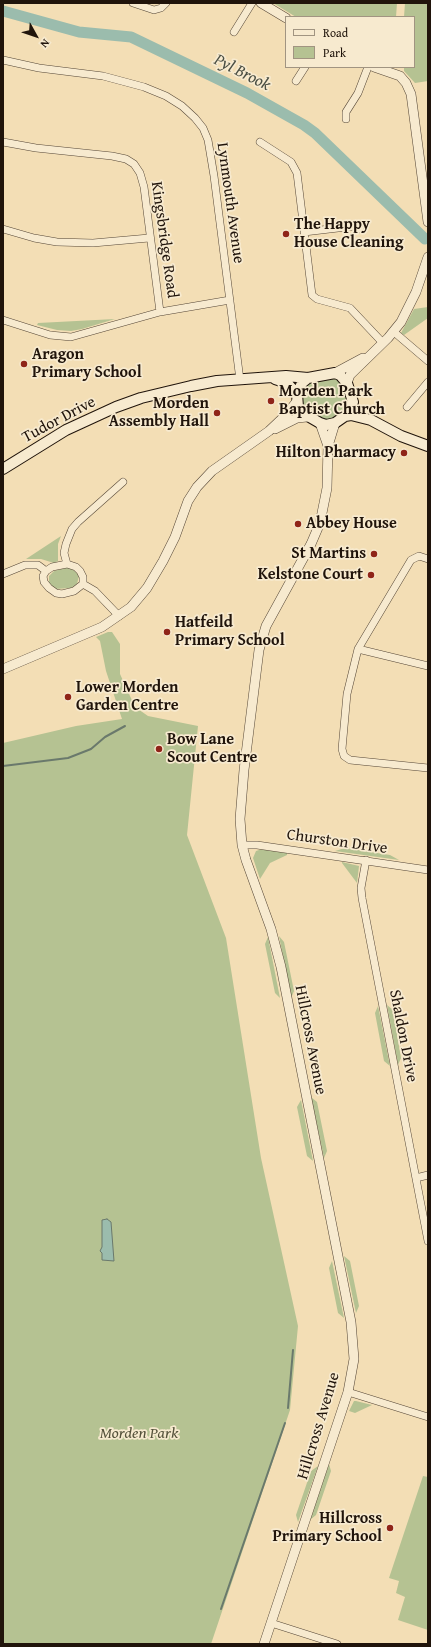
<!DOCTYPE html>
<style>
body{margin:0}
#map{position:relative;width:431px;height:1647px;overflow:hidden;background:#f3deb5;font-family:"Gentium Book Plus",serif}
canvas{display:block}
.frame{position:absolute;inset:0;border:4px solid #20140b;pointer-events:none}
.legend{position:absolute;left:285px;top:16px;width:130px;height:52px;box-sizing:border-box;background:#f7eacf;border:1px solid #a19481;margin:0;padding:5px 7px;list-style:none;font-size:12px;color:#20140b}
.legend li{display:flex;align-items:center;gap:8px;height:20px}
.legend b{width:20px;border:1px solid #a19481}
.north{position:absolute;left:16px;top:16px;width:40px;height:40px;-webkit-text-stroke:3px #f7eacf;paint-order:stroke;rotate:130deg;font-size:11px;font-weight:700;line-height:16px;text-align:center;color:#20140b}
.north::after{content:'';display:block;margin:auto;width:14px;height:18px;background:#20140b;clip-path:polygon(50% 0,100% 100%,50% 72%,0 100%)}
</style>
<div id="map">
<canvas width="431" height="1647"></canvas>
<div class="frame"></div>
<ul class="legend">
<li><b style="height:5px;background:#f7eacf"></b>Road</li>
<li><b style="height:11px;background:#b5c292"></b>Park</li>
</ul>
<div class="north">N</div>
</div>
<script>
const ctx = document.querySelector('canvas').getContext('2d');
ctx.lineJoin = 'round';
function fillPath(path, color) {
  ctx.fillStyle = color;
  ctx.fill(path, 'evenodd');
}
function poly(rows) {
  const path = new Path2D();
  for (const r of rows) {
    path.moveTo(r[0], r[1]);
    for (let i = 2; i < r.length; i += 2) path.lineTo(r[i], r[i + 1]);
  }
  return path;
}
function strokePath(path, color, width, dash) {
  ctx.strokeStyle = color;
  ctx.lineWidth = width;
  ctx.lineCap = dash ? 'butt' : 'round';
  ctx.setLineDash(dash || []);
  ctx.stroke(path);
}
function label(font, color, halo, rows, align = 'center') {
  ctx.font = font + ' "Gentium Book Plus",serif';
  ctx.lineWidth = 3.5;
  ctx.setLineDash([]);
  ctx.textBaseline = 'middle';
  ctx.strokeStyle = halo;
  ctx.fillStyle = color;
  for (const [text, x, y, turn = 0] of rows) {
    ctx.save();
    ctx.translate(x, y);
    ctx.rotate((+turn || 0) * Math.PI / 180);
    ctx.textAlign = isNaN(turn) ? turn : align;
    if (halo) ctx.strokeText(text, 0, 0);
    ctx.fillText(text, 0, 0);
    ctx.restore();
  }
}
fillPath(poly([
 [273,3,397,3,396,17,296,17],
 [405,3,428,3,428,81,415,83,404,71,404,67,414,67,414,17,404,17],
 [428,307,428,318,404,335,401,333,414,309],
 [115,319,82,329,71,331,57,330,37,325,38,323],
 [334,378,341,383,348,405,331,420,326,421,305,410,301,404,301,391,308,383],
 [61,536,58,544,58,561,54,563,41,559,26,559],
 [65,568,70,568,78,573,79,576,77,584,71,588,55,589,49,583,49,576,54,571],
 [108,632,112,632,120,644,120,674,135,707,148,716,198,726,187,835,226,938,261,1158,298,1326,290,1410,211,1644,3,1644,3,743,76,726,122,719,106,671,100,641,96,637],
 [345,848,390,855,399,860,335,851],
 [262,849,287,853,287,855,270,863,260,879,253,858,256,851],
 [342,862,359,866,357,883,342,863],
 [279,936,284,942,294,991,291,998],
 [268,937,280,998,275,993,265,944],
 [387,1005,393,1010,401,1058,398,1065],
 [378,1006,390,1066,384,1061,375,1013],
 [311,1097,317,1102,327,1151,324,1158],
 [301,1100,313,1161,307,1156,297,1107],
 [344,1256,350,1261,359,1306,356,1313],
 [332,1261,344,1318,338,1313,329,1268],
 [354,1401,356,1401,372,1405,355,1413,349,1411],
 [329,1464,331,1471,316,1515,310,1520],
 [318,1466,298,1522,296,1515,311,1471],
 [423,1476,428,1477,428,1630,398,1620,405,1597,396,1593,399,1581,389,1578]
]), '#b5c292');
const water = poly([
 [107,1219,111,1222,114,1261,102,1260,102,1253,100,1251,102,1247,102,1220,107,1219]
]);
fillPath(water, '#9bbcad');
strokePath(water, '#6a796c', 1);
strokePath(poly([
 [3,766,68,758,91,749,105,737,125,726],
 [288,1408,293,1350],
 [221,1609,285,1423]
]), '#6a796c', 2);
strokePath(poly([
 [3,11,79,32,131,37,247,93,304,125,315,133,425,239]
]), '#9bbcad', 11);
const minor = poly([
 [133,3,154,10,161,8,166,3],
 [234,32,252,3],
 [3,60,39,68,103,76,144,87,166,96,182,106,195,118,203,128,208,140,214,176,240,380],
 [296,81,305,67],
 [346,119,346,112,358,93,368,67],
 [3,142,36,148,112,156,126,159,134,164,140,173,144,187,160,312],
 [260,142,291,162,297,173,312,295,317,299,350,308,383,343],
 [3,229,34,238,57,242,93,243,149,238],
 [304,232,355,226,360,229],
 [3,320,50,335,71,337,160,312,230,300],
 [394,332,428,361],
 [407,407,428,382],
 [428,559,419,556,411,560,358,649,347,694,342,749,344,756,350,760,428,768],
 [67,564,76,567,80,571,83,577,83,584,74,591,62,594,56,593,49,588,44,582,43,576,46,571,52,567,67,564],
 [67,564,64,553,66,544,72,529,78,522,123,482],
 [3,574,25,565,38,565,46,571],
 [83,584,95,591,119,616],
 [358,649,428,666],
 [242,845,257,845,428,870],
 [366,860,361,888,362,898,428,1241],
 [416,1178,428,1175],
 [348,1392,428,1417],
 [271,1623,337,1644]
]);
const tertiary = poly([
 [261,3,286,18],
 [374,67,400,76,406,83,411,94,428,222],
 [335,373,363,358],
 [347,383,350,375,388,338,401,322,416,292,428,257],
 [320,423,328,446],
 [275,429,297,418,307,417],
 [3,669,102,627,131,607,147,588,163,561,175,537,188,501,197,487,212,471,269,431,287,414,297,401],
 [264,1644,348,1392,354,1359,351,1322,281,967,271,929,246,860,242,845,240,819,244,770,259,650,266,626,311,544,320,523,327,488,328,446,335,423]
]);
const secondary = poly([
 [335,373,340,375,347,383,353,402,350,411,345,416,335,423,326,425,320,423,301,412,298,407,297,394,302,383,308,378,335,373],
 [275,379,287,383,297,394],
 [345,416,351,415,371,420,401,436,428,446],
 [3,469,66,430,116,407,141,398,191,386,217,381,286,376,308,378]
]);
strokePath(minor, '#554636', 8);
strokePath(tertiary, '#554636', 10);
strokePath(secondary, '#20140b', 12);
strokePath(minor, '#f7eacf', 7);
strokePath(tertiary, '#f7eacf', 9);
strokePath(secondary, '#f7eacf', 10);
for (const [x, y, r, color] of [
 [286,234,4,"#8f2418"],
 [24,364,4,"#8f2418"],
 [271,401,4,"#8f2418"],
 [217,413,4,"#8f2418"],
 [404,453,4,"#8f2418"],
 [298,524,4,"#8f2418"],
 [374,554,4,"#8f2418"],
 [371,575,4,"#8f2418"],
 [167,632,4,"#8f2418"],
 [68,697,4,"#8f2418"],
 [159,749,4,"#8f2418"],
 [390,1528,4,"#8f2418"]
]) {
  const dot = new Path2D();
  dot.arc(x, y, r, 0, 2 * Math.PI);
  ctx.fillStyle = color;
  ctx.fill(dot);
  strokePath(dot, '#f7eacf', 1.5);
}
label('16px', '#20140b', '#f7eacf', [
 ["Lynmouth Avenue",230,203,82],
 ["Kingsbridge Road",164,240,82],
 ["Tudor Drive",59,420,-28],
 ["Churston Drive",337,842,8],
 ["Shaldon Drive",403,1036,79],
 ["Hillcross Avenue",310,1040,79],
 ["Hillcross Avenue",319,1426,-73]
]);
label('bold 16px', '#20140b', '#f7eacf', [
 ["The Happy",294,225],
 ["House Cleaning",294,243],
 ["Aragon",32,355],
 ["Primary School",32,373],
 ["Morden Park",279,392],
 ["Baptist Church",279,410],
 ["Morden",209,404,"right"],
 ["Assembly Hall",209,422,"right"],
 ["Hilton Pharmacy",396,453,"right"],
 ["Abbey House",306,524],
 ["St Martins",366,554,"right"],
 ["Kelstone Court",363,575,"right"],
 ["Hatfeild",175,623],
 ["Primary School",175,641],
 ["Lower Morden",76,688],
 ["Garden Centre",76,706],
 ["Bow Lane",167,740],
 ["Scout Centre",167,758],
 ["Hillcross",382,1519,"right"],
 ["Primary School",382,1537,"right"]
], 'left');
label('italic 16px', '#54513a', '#f7eacf', [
 ["Morden Park",139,1434]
]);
label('italic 17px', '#4b4f44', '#f7eacf', [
 ["Pyl Brook",242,73,27]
]);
</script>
